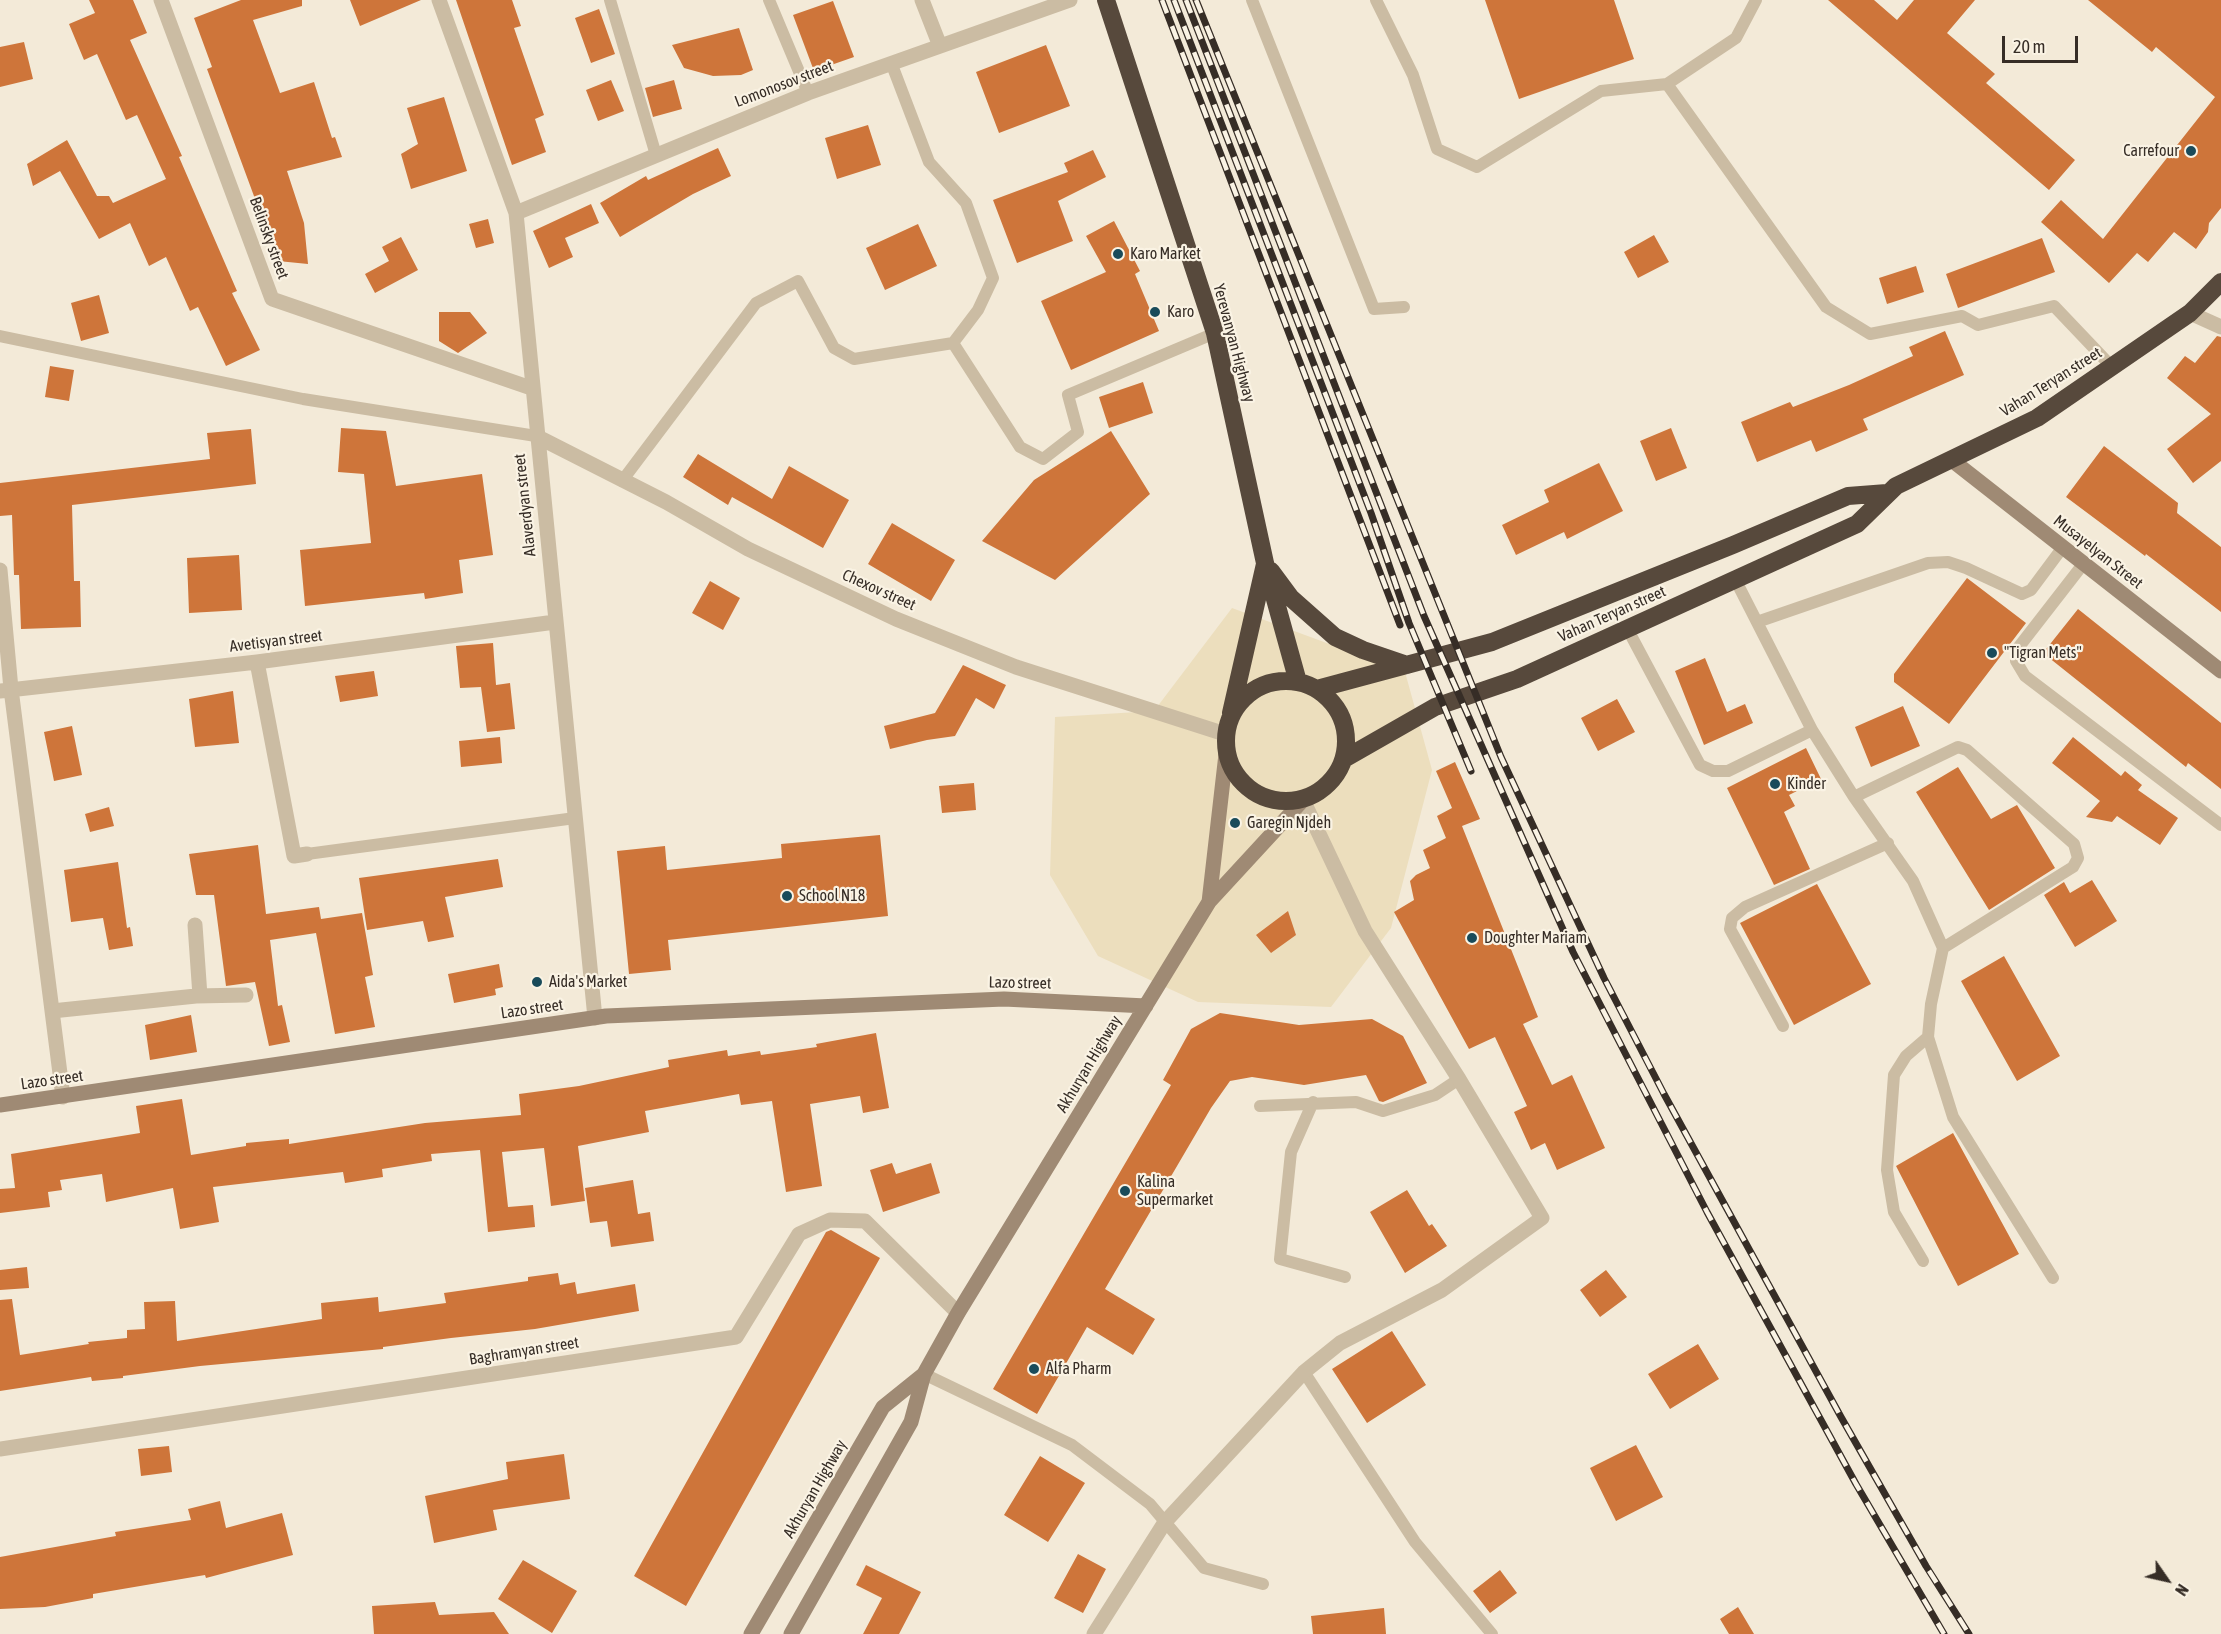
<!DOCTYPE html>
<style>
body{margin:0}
#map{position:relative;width:2221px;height:1634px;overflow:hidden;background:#f3ead8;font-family:"Asap Condensed",sans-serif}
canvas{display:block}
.north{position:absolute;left:2137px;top:1550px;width:60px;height:60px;-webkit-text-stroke:4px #faf3e4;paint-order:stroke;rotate:124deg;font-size:16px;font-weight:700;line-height:24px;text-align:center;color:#362d26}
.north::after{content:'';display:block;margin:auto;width:21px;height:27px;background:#362d26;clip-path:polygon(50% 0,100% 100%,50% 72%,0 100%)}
.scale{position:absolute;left:2002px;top:36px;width:76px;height:27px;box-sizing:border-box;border:3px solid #362d26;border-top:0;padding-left:8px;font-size:18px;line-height:21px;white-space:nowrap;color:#362d26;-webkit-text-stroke:4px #faf3e4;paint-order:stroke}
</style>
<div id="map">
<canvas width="2221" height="1634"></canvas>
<div class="north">N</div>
<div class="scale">20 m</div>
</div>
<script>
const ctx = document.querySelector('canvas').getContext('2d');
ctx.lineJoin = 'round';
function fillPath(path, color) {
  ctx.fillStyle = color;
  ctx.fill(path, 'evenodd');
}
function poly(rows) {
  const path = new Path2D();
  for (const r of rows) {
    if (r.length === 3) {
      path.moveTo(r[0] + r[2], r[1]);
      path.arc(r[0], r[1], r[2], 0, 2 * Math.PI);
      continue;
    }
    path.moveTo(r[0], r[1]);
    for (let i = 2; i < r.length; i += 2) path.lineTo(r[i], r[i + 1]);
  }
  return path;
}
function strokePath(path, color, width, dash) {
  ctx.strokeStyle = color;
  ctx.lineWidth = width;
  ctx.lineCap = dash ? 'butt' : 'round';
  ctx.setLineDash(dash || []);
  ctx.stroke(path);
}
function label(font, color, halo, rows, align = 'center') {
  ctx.font = font + ' "Asap Condensed",sans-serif';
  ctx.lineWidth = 4.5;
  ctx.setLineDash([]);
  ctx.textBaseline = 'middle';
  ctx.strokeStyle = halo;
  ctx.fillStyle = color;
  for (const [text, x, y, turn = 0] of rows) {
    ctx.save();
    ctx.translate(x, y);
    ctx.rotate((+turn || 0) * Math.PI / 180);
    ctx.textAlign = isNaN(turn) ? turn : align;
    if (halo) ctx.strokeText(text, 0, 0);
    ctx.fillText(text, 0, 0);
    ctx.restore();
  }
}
fillPath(poly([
 [1232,608,1405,672,1432,770,1391,928,1331,1007,1198,1002,1098,956,1050,875,1055,717,1154,711]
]), '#ecdebd');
fillPath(poly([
 [89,0,133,0,147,33,130,40,182,156,179,157,237,291,232,293,260,350,226,366,198,307,190,311,166,257,149,266,130,223,99,239,60,171,33,186,27,164,67,140,97,196,109,196,113,203,166,179,137,115,126,120,97,54,84,60,69,24,95,13],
 [241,0,302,0,302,6,253,20,280,93,314,82,332,138,335,137,342,157,287,171,304,223,308,264,278,261,207,69,212,67,194,18],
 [350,0,421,0,360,26],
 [456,0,512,0,521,26,514,28,544,115,535,119,546,152,512,165],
 [1485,0,1614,0,1634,59,1519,99],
 [1828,0,1874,0,1897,20,1914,0,1975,0,1947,33,1995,74,1986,83,2075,160,2049,190],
 [2088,0,2221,0,2221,208,2209,223,2208,232,2196,249,2174,232,2148,262,2137,253,2109,283,2041,222,2061,200,2103,239,2215,97,2156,47,2152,52],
 [833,1,854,57,814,71,793,15],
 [599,9,615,54,591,63,575,18],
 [739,28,753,70,741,75,713,76,684,68,672,45],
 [24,42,33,79,0,87,0,47],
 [1046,45,1070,106,999,133,976,72],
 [611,80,624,111,598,121,586,90],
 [674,80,682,109,653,117,645,88],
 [444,97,467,171,411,189,401,154,418,144,407,108],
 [868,125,881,165,837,179,825,138],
 [718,148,731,176,693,194,620,237,600,203,646,176,648,180],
 [1093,150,1106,177,1058,201,1073,241,1017,263,993,200,1068,172,1064,163],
 [591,204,599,223,565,238,573,257,549,268,533,231],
 [488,219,494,243,476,248,469,224],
 [1114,221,1140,271,1135,274,1159,331,1071,370,1041,301,1106,272,1086,236],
 [918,224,937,266,885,290,866,248],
 [1654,235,1669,262,1638,278,1624,252],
 [401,237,418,270,375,293,365,274,389,261,382,247],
 [2042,238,2055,272,1958,308,1946,274],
 [1916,266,1924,292,1887,304,1879,278],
 [99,295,109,333,81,341,71,303],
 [439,312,470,312,487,333,458,353,439,341],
 [1945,331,1964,375,1863,419,1868,430,1816,452,1811,440,1757,462,1741,422,1790,402,1793,407,1849,385,1913,356,1909,347],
 [2217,336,2221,337,2221,461,2193,483,2167,449,2211,414,2167,378,2185,356,2195,363],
 [50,366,74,370,69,401,45,397],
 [1143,382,1153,413,1109,428,1099,397],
 [341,428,386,431,396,486,482,474,493,555,459,560,463,593,425,599,424,593,305,606,300,550,371,543,364,474,338,472],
 [1671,428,1687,468,1656,481,1640,441],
 [251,429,256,484,72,505,74,581,80,581,81,627,21,629,19,575,14,575,12,515,0,516,0,483,210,459,207,433],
 [1111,431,1150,494,1055,580,982,541,1034,480],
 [2104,446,2178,503,2177,513,2221,547,2221,612,2146,554,2145,556,2066,497],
 [698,454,772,499,789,466,849,500,823,548,732,497,728,505,683,477],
 [1599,463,1623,511,1567,539,1564,532,1516,555,1502,525,1549,502,1544,490],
 [892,523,955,560,931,601,868,564],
 [239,555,242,610,189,613,187,558],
 [1967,578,2026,623,1949,724,1894,682,1894,674],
 [710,581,740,598,723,630,692,613],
 [2078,609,2221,723,2221,789,2188,763,2186,767,2043,653],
 [493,643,496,685,510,683,515,729,487,732,481,687,460,688,456,646],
 [1705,658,1727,712,1745,704,1753,723,1704,745,1675,671],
 [963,665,1006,685,994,709,976,698,955,736,927,740,890,749,884,726,935,713],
 [374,671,378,696,340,702,335,676],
 [233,691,239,743,195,747,189,699],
 [1617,699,1635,732,1598,751,1581,718],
 [1903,706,1920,746,1871,767,1855,727],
 [72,726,82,775,54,781,44,732],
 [500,737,502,763,461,767,459,741],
 [2073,737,2121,776,2125,771,2142,785,2138,790,2178,818,2160,845,2117,816,2112,822,2086,817,2100,801,2052,763],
 [1806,748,1821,779,1789,795,1795,806,1784,812,1810,869,1774,885,1727,788],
 [1455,762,1480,819,1462,826,1538,1017,1523,1024,1552,1085,1572,1075,1605,1148,1557,1170,1545,1143,1531,1150,1514,1112,1527,1106,1495,1037,1469,1049,1394,912,1414,900,1410,881,1416,875,1430,868,1423,850,1446,838,1437,816,1452,808,1436,771],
 [1958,767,1991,819,2017,805,2055,868,1989,910,1916,792],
 [974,783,976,810,942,813,939,786],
 [109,807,114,826,90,832,85,814],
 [880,835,888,916,668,940,671,970,629,974,617,851,665,846,667,870,782,858,781,844],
 [258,845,266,914,319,907,321,919,362,913,373,975,365,977,375,1027,335,1034,316,933,270,940,278,1006,282,1005,290,1042,269,1046,255,982,226,986,214,895,196,895,189,854],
 [498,859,503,887,445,897,454,937,428,942,423,921,367,930,359,878],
 [118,862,127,928,130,927,133,946,109,950,103,918,71,922,64,870],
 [2092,880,2117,921,2075,947,2044,895,2064,882,2070,893],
 [1817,884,1871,984,1794,1025,1740,923],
 [1288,911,1296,935,1271,953,1256,935],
 [2004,956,2060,1056,2017,1081,1961,981],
 [499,964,503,987,495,989,496,995,454,1003,448,974],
 [1220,1013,1299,1025,1372,1019,1403,1036,1427,1083,1383,1102,1379,1101,1366,1075,1304,1085,1252,1077,1230,1081,1211,1108,1105,1289,1155,1319,1133,1355,1087,1327,1037,1414,993,1389,1171,1085,1163,1080,1191,1029],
 [191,1015,197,1052,150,1060,145,1025],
 [876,1033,889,1108,863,1113,860,1096,810,1104,822,1186,786,1192,772,1101,741,1105,739,1094,645,1111,649,1132,578,1146,585,1201,551,1206,544,1148,502,1152,508,1207,533,1205,535,1227,488,1232,480,1150,431,1154,432,1161,382,1169,383,1177,345,1183,343,1172,213,1187,219,1222,180,1229,173,1188,106,1202,102,1174,60,1180,62,1190,48,1192,50,1207,0,1213,0,1189,15,1188,11,1154,140,1133,136,1106,182,1099,191,1155,246,1146,246,1143,289,1139,289,1144,425,1123,521,1115,519,1094,579,1086,669,1067,668,1060,727,1050,728,1056,760,1051,761,1055,817,1047,816,1044],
 [1953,1133,2019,1254,1958,1286,1896,1166],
 [892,1163,896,1174,931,1163,940,1193,883,1212,870,1170],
 [633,1180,638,1214,650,1212,654,1241,611,1247,607,1221,590,1223,585,1188],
 [1407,1190,1429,1226,1432,1224,1447,1246,1405,1273,1370,1212],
 [831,1230,880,1258,686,1606,634,1576,826,1232],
 [27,1267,29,1288,0,1290,0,1270],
 [1606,1270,1627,1297,1600,1317,1580,1290],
 [558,1273,560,1285,575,1282,577,1294,635,1284,639,1311,535,1329,451,1338,383,1347,383,1349,200,1366,123,1376,123,1378,92,1381,91,1377,0,1391,0,1300,12,1299,20,1355,89,1344,88,1342,127,1338,127,1330,145,1329,144,1302,175,1301,177,1341,322,1319,321,1303,378,1297,379,1312,446,1303,444,1293,528,1281,528,1277],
 [1392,1331,1426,1385,1367,1423,1332,1369],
 [1698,1344,1719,1379,1670,1409,1648,1374],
 [1636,1445,1663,1497,1616,1521,1590,1468],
 [169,1446,172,1472,141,1476,138,1449],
 [564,1454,570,1499,493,1510,497,1530,434,1543,425,1496,508,1479,506,1462],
 [1040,1456,1085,1483,1048,1542,1004,1515],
 [220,1501,226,1528,282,1513,293,1555,206,1578,205,1575,93,1594,93,1598,45,1607,0,1609,0,1557,116,1536,115,1532,191,1520,188,1509],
 [1078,1554,1106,1569,1083,1613,1054,1598],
 [523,1560,577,1591,552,1633,498,1599],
 [866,1565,921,1592,899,1634,863,1634,882,1598,856,1585],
 [1500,1570,1517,1593,1490,1613,1473,1591],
 [435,1602,439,1615,494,1612,509,1634,374,1634,372,1606],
 [1738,1607,1754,1634,1729,1634,1720,1619],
 [1384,1608,1386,1634,1313,1634,1311,1616]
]), '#ce753a');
strokePath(poly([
 [610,0,656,155],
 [769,0,808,93],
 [1252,0,1374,309,1404,307],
 [1376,0,1413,75,1437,149,1477,167,1601,91,1667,84,1736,38,1756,0],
 [892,65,929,162,966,203,993,278,978,310,953,343,1020,447,1043,459,1078,432,1068,395,1215,333],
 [1667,84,1826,307,1870,334,1962,316,1978,325,2054,306,2112,367],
 [0,336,303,399,536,436],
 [622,481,756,303,798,281,834,348,854,359,953,343],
 [2084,563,2018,648,2016,661,2025,676,2221,825],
 [1736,581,1812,730,1854,797,1913,881,1943,948,1931,1004,1928,1037,1953,1117,2053,1278],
 [1757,622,1928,563,1948,562,1966,568,2022,594,2031,590,2063,547],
 [1627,628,1700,765,1713,771,1728,771,1812,730],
 [1854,797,1958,747,1967,750,2074,844,2078,858,2073,867,1943,948],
 [307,854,575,818],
 [1783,1026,1730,929,1732,918,1745,907,1888,843],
 [1313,1102,1291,1152,1280,1259,1345,1277],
 [1260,1106,1356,1102,1383,1111,1435,1095,1459,1079],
 [1923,1261,1894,1212,1887,1170,1894,1075,1906,1056,1928,1037],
 [1304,1372,1415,1542,1492,1634],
 [924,1374,1072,1445,1150,1504,1204,1568,1263,1584]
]), '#cbbca3', 12);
strokePath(poly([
 [161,0,272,299,531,388],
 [439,0,516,213,595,1018],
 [922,0,940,46],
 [516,213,808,93,1070,0],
 [2190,313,2221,327],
 [536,436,666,502,748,549,896,619,1016,667,1225,734],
 [0,570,11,689,63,1097],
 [257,662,294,856,307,854],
 [0,691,257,662,555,622],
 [195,925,200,996],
 [52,1011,196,996,246,995],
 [0,1449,736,1337,799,1234,830,1220,865,1221,958,1313],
 [1094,1634,1165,1522,1304,1372,1340,1343,1442,1290,1542,1218,1459,1079,1365,931,1303,800]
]), '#cbbca3', 15);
strokePath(poly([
 [1953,461,2221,671],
 [1209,902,1303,800],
 [0,1105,606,1016,1004,999,1146,1006],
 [751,1634,883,1407,924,1374],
 [791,1634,911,1422,924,1374,958,1313,1209,902,1226,754]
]), '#9f8a74', 15);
strokePath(poly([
 [1106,0,1215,333,1265,563,1298,682],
 [1271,571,1291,598,1335,637,1363,650,1407,665],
 [1286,741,60],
 [1317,689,1492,642,1733,545,1848,496,1887,493],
 [1231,713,1265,564],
 [1344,759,1435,707,1517,679,1857,524,1896,486,2037,418,2190,313,2221,282]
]), '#57493c', 18);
const rail = poly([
 [1162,0,1400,625],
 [1174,0,1371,513,1409,623,1471,771],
 [1186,0,1424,616,1573,952,1707,1212,1856,1484,1944,1634],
 [1196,0,1501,757,1604,978,1664,1094,1841,1417,1926,1566,1969,1634]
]);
strokePath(rail, '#362d26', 7);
strokePath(rail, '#faf3e4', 4.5, [14]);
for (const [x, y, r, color] of [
 [2191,151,6,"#194b5a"],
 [1118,254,6,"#194b5a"],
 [1155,312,6,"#194b5a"],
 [1992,653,6,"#194b5a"],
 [1775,784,6,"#194b5a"],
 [1235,823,6,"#194b5a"],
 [787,896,6,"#194b5a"],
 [1472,938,6,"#194b5a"],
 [537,982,6,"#194b5a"],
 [1125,1191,6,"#194b5a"],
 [1034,1369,6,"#194b5a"]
]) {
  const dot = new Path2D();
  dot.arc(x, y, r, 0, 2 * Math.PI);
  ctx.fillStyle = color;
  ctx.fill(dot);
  strokePath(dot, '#faf3e4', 2);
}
label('16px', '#362d26', '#faf3e4', [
 ["Lomonosov street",784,84,-21],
 ["Belinsky street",269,238,70],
 ["Yerevanyan Highway",1234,343,75],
 ["Vahan Teryan street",2051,382,-32],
 ["Alaverdyan street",525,505,-96],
 ["Musayelyan Street",2098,552,38],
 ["Chexov street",879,590,24],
 ["Vahan Teryan street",1612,614,-24],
 ["Avetisyan street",276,641,-7],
 ["Lazo street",1020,983,1],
 ["Lazo street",532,1009,-8],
 ["Akhuryan Highway",1089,1064,-59],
 ["Lazo street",52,1080,-8],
 ["Baghramyan street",524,1351,-9],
 ["Akhuryan Highway",815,1489,-60]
]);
label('16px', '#362d26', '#faf3e4', [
 ["Carrefour",2179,151,"right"],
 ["Karo Market",1130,254],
 ["Karo",1167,312],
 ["\"Tigran Mets\"",2004,653],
 ["Kinder",1787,784],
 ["Garegin Njdeh",1247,823],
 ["School N18",799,896],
 ["Doughter Mariam",1484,938],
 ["Aida's Market",549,982],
 ["Kalina",1137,1182],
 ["Supermarket",1137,1200],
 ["Alfa Pharm",1046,1369]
], 'left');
</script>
